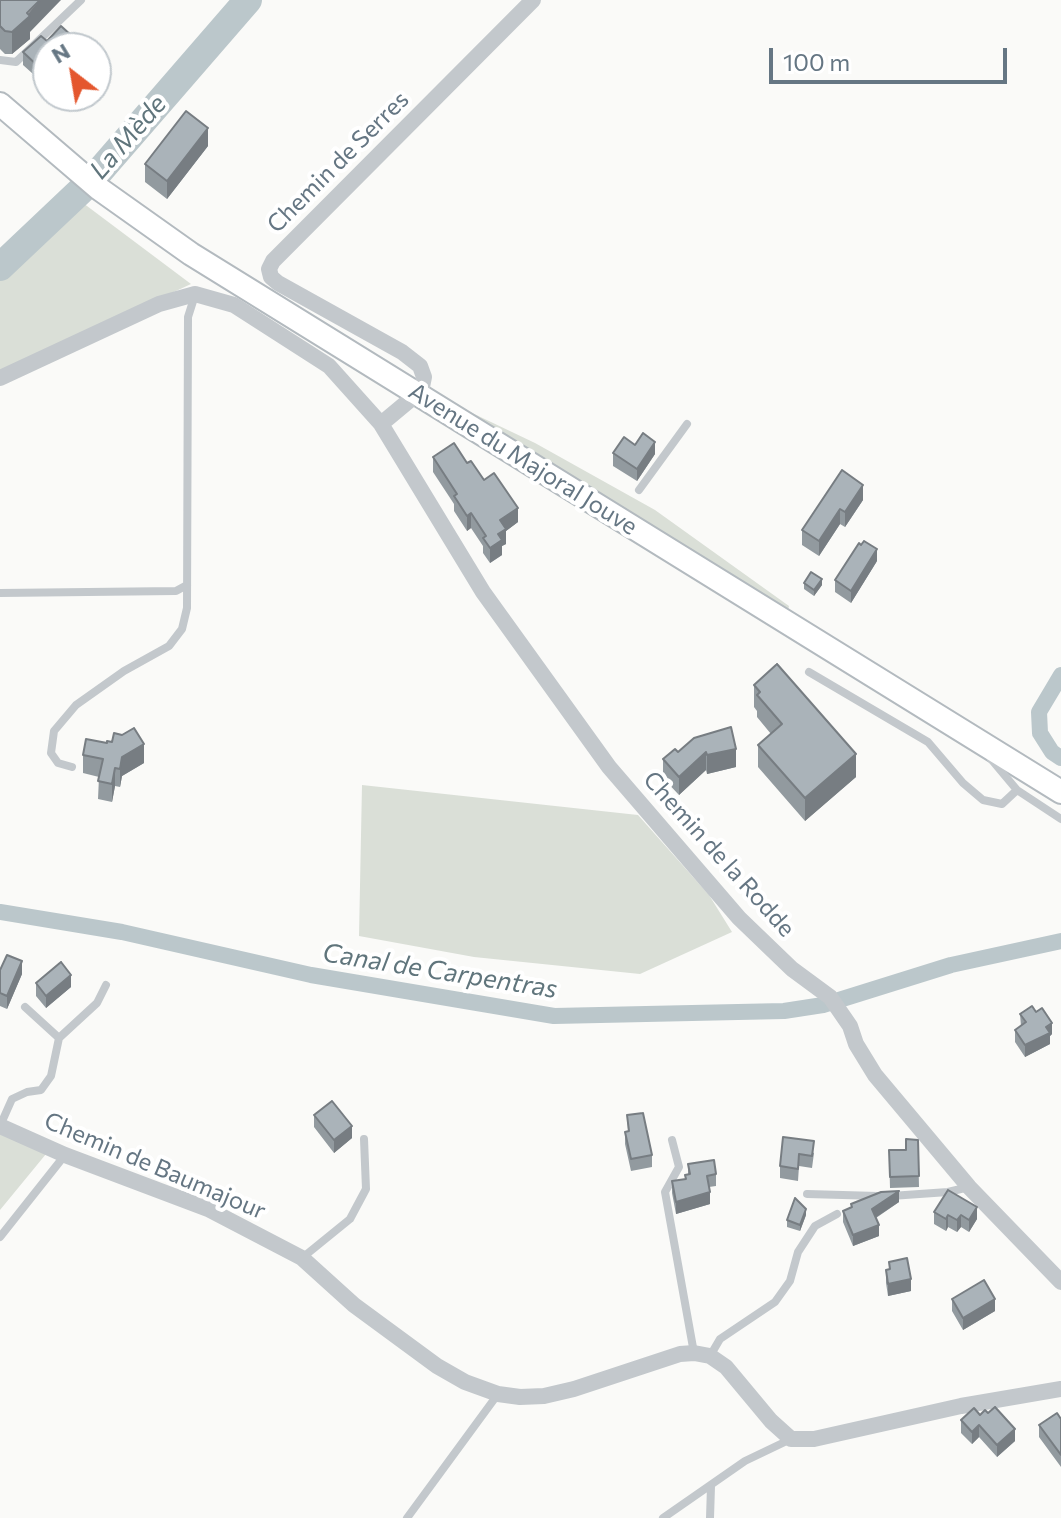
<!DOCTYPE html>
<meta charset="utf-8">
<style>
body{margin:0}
#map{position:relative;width:1061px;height:1518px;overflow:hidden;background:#fafaf8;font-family:Commissioner,sans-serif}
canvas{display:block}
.north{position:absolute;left:32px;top:32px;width:80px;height:80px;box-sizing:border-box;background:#fff;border:2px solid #c1c8cd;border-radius:50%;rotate:329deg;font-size:22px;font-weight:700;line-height:32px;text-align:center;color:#657683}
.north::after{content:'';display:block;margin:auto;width:28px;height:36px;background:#e4572e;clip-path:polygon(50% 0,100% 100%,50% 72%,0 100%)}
.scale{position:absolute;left:769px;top:48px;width:238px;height:36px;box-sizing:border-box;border:4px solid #657683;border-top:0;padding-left:10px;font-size:24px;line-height:28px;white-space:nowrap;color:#657683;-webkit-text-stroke:6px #fff;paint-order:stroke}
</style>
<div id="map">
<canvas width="1061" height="1518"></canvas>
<div class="north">N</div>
<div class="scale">100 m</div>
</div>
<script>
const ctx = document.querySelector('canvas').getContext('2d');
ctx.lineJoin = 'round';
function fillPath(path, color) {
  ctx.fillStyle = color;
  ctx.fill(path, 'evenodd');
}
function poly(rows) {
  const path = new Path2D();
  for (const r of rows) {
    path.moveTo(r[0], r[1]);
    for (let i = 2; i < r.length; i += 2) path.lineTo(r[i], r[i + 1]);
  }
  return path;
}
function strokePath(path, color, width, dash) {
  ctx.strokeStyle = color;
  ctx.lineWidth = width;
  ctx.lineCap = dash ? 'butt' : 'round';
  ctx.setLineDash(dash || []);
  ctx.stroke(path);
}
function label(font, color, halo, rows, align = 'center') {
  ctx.font = font + ' Commissioner,sans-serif';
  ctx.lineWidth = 8;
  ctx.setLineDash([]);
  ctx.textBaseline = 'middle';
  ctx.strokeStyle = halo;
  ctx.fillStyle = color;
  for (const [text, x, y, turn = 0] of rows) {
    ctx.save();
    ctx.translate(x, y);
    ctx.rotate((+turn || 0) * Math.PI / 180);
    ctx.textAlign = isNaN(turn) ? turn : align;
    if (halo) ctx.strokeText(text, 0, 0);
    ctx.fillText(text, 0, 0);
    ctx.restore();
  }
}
fillPath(poly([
 [83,203,191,284,0,373,0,279],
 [470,412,535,443,655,510,789,606,788,611],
 [362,785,638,815,709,895,732,932,640,974,474,957,359,936],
 [0,1134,46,1154,0,1210]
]), '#dadfd7');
strokePath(poly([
 [1061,675,1039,712,1040,733,1052,752,1061,758],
 [0,912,122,932,311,975,554,1016,784,1011,823,1005,951,965,1061,941]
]), '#bbc7cb', 16);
strokePath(poly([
 [0,267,92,180,248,0]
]), '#bbc7cb', 28);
const secondary = poly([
 [0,104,98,188,191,254,1061,792]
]);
strokePath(secondary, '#b3babf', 26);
strokePath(poly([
 [0,60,16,62,81,0],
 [639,490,687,424],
 [0,593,176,591,187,585],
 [809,672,928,742,963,783,983,800,1002,804,1017,790],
 [991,759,1017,790,1061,819],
 [72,767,58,763,51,753,54,731,76,705,124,671,169,646,182,629,187,608,188,317,195,295],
 [25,1007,59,1038],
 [0,1126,12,1099,27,1092,41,1090,51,1076,59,1038,97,1003,106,985],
 [672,1140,679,1167,665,1192,694,1353],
 [807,1194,878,1196],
 [891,1196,948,1192,969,1187],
 [0,1237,65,1155],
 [302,1258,350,1219,366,1189,364,1139],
 [710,1356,720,1339,775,1302,790,1281,798,1252,815,1226,837,1214],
 [407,1518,498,1394],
 [663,1518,745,1461,791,1439],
 [710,1518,711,1486]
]), '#c3c8cc', 8);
strokePath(poly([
 [0,378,159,304,195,294,234,305,329,366,381,424,483,592,609,767,739,918,792,969,830,997,850,1026,856,1044,875,1075,969,1187,1061,1282],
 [381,424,417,394,422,387,424,377,420,366,402,352,278,283,271,277,269,269,273,261,533,0],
 [0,1126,65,1155,208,1209,302,1258,354,1305,437,1366,465,1382,498,1394,520,1397,544,1396,574,1389,680,1354,694,1353,710,1356,726,1367,771,1421,791,1439,814,1439,961,1406,1061,1389]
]), '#c3c8cc', 16);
strokePath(secondary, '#fff', 22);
fillPath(poly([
 [0,0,30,32,30,39,12,54,5,54,0,49],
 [47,41,73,48,48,48,48,76,42,82,23,65,23,52],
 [208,146,167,199,145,182,145,164],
 [635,445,655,454,637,481,613,466,613,453],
 [433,457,467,463,484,480,518,522,506,531,506,544,502,546,502,555,490,563,483,553,483,546,471,528,467,531,454,511,454,504,433,472],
 [842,470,863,500,845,527,840,524,819,556,802,545,802,530],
 [877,561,851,603,835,592,835,580],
 [804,583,822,585,814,596,804,589],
 [754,685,856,777,805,821,758,767,758,745,771,734,757,717,757,711,754,707],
 [694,738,736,767,707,774,706,770,679,795,663,778,663,759,678,752],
 [107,743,144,763,122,776,120,787,115,786,112,802,98,799,99,777,83,773,83,755],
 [0,970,22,974,7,1009,0,1006],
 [36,983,71,987,46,1008,36,996],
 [1020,1014,1052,1034,1050,1036,1050,1044,1025,1057,1015,1042,1015,1030,1021,1026],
 [314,1115,352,1138,334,1153,314,1127],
 [627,1115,652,1155,652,1167,631,1171,625,1144,625,1132,628,1132],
 [783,1137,814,1153,812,1168,799,1166,798,1181,780,1178,780,1166],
 [918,1140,919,1187,890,1188,889,1150,906,1150],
 [688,1164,716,1174,716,1186,709,1187,710,1204,676,1214,672,1193,672,1181,685,1179,688,1174],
 [948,1190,977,1219,969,1232,961,1227,957,1232,948,1227,946,1231,934,1224,934,1212],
 [899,1202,876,1218,879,1236,853,1246,843,1222,843,1211,851,1208,851,1204],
 [806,1215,800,1231,787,1227,787,1220],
 [889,1262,911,1291,888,1296,886,1283,886,1270,889,1270],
 [952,1299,995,1311,963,1330,952,1311],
 [980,1415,1015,1441,997,1457,979,1437,972,1444,961,1433,961,1420],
 [1061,1419,1061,1467,1039,1437,1039,1425]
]), '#929a9f');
fillPath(poly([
 [40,0,61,0,30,32,30,39,12,54,12,32],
 [73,37,73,48,63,48],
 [48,64,48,76,42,82,42,70],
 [208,128,208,146,167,199,167,181],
 [655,442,655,454,637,481,637,469],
 [863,485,863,500,845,527,845,512],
 [518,508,518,522,506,531,506,544,502,546,502,555,490,563,490,548,498,534,500,520],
 [840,509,840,524,819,556,819,541],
 [471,513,471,528,467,531,467,516],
 [877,549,877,561,851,603,851,591],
 [822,579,822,585,814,596,814,590],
 [144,744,144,763,122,776,120,787,120,769,122,757],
 [736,749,736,767,707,774,707,755],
 [706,752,706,770,679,795,679,777],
 [856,754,856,777,805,821,805,798],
 [115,768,115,786,112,802,112,784],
 [22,961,22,974,7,1009,7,996],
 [71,975,71,987,46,1008,46,996],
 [1052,1023,1052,1034,1050,1036,1050,1044,1025,1057,1025,1045],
 [352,1126,352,1138,334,1153,334,1140],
 [899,1191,899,1202,872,1220,872,1209],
 [710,1192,710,1204,676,1214,676,1202],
 [977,1207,977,1219,969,1232,969,1220],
 [806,1209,806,1215,800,1231,800,1225],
 [948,1215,948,1227,946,1231,946,1219],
 [961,1215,961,1227,957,1232,957,1220],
 [879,1225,879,1236,853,1246,853,1235],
 [911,1279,911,1291,888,1296,888,1284],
 [995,1299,995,1311,963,1330,963,1318],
 [979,1425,979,1437,972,1444,972,1432],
 [1015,1429,1015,1441,997,1457,997,1445]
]), '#777d82');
const building = poly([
 [0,0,40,0,27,13,30,16,12,32,5,31,0,26,0,0],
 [61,26,73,37,63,48,48,48,48,64,42,70,23,52,41,36,47,41,61,26],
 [186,111,208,128,167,181,145,164,186,111],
 [643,433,655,442,637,469,613,453,624,437,635,445,643,433],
 [454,443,467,463,471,461,484,480,494,473,518,508,500,520,506,529,498,534,502,540,490,548,483,538,486,536,471,513,467,516,454,496,457,494,433,457,454,443],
 [842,470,863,485,845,512,840,509,819,541,802,530,842,470],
 [864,541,877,549,851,591,835,580,859,543,861,545,864,541],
 [811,572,822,579,814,590,804,583,811,572],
 [777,664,856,754,805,798,758,745,782,724,757,695,760,692,754,685,777,664],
 [731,727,736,749,707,755,706,752,679,777,663,759,675,749,678,752,694,738,731,727],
 [134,728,144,744,122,757,120,769,115,768,112,784,98,781,103,759,83,755,86,739,107,743,107,741,112,742,114,733,122,735,134,728],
 [7,955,22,961,7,996,0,993,0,970,7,955],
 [61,962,71,975,46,996,36,983,61,962],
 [1032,1006,1036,1012,1042,1008,1052,1023,1046,1027,1050,1033,1025,1045,1015,1030,1026,1022,1020,1014,1032,1006],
 [332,1101,352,1126,334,1140,314,1115,332,1101],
 [643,1113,652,1155,631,1159,625,1132,629,1131,627,1115,643,1113],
 [783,1137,814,1141,812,1156,799,1154,798,1169,780,1166,783,1137],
 [906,1139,918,1140,919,1176,890,1177,889,1150,906,1150,906,1139],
 [714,1160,716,1174,707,1176,710,1192,676,1202,672,1181,686,1179,685,1175,690,1174,688,1164,714,1160],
 [948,1190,977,1207,969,1220,961,1215,957,1220,948,1215,946,1219,934,1212,948,1190],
 [899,1191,872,1209,879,1225,853,1235,843,1211,852,1207,851,1204,881,1192,899,1191],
 [795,1198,806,1209,800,1225,787,1220,795,1198],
 [907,1258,911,1279,888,1284,886,1270,890,1269,889,1262,907,1258],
 [984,1280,995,1299,963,1318,952,1299,984,1280],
 [995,1407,1015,1429,997,1445,979,1425,972,1432,961,1420,974,1408,980,1415,985,1410,988,1413,995,1407],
 [1057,1413,1061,1419,1061,1455,1039,1425,1057,1413]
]);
fillPath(building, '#aab3b9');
strokePath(building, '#777d82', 2);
label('24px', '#657683', '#fff', [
 ["Chemin de Serres",338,162,-45],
 ["Avenue du Majoral Jouve",523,459,32],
 ["Chemin de la Rodde",719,854,48],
 ["Chemin de Baumajour",155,1166,23]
]);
label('italic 26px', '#60757c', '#fff', [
 ["La Mède",128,137,-49],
 ["Canal de Carpentras",440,971,9]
]);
</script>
